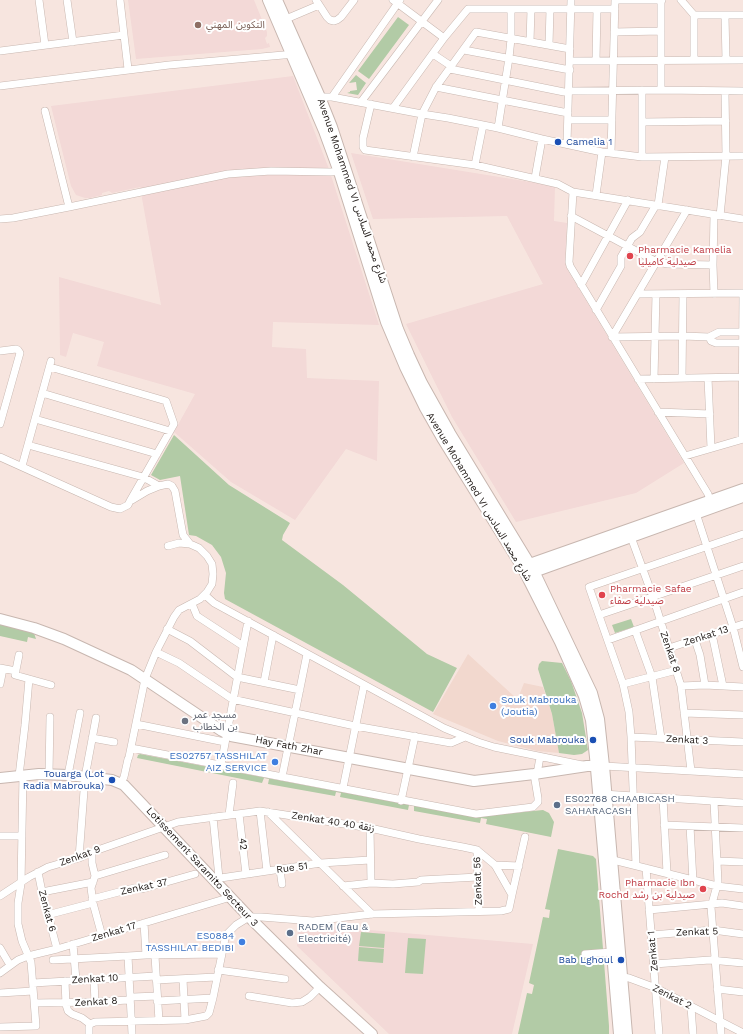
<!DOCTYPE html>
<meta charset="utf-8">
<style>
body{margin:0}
canvas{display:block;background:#f7e5df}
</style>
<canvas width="743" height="1034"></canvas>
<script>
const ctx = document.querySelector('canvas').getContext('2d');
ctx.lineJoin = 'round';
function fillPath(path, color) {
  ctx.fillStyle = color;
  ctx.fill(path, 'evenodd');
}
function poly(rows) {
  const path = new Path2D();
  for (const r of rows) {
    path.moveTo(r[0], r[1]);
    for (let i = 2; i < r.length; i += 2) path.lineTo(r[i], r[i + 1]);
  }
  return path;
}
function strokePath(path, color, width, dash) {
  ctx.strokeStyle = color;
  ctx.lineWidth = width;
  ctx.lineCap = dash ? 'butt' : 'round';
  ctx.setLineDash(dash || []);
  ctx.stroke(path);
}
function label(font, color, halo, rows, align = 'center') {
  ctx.font = font + ' "Work Sans","Noto Sans Arabic",sans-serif';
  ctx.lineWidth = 4;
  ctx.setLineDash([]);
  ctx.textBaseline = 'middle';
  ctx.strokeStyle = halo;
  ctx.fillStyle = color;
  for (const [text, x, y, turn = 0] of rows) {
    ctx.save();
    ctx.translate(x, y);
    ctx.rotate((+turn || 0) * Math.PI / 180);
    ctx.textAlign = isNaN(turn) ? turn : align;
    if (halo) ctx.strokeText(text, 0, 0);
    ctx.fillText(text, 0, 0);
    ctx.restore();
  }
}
fillPath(poly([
 [468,654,516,698,518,698,524,683,543,687,552,714,559,753,537,751,498,741,433,714]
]), '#f2d8ce');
fillPath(poly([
 [128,0,254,0,267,32,267,36,265,38,267,44,269,43,270,47,262,49,136,59],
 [293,76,329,169,379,325,273,322,272,347,306,349,307,378,379,381,377,461,346,449,295,520,231,482,174,432,195,394,97,366,104,342,73,333,66,357,60,355,59,277,161,305,140,187,112,193,109,191,102,193,102,195,90,198,85,198,76,195,71,186,51,106],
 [351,153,555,186,554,221,567,223,565,262,567,269,684,463,636,493,516,522,452,417,406,324,543,284,507,216,373,219],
 [299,924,533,944,512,1034,389,1034,297,946]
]), '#f3d9d7');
fillPath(poly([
 [398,17,409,25,369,79,358,71],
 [356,75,366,83,358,95,347,93,350,92,350,91,357,90,356,82,349,83],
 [174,435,229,485,290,523,283,535,282,540,343,585,427,654,457,668,433,712,225,599,224,593,226,573,221,557,212,545,196,536,189,535,180,476,160,480,151,475],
 [631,619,634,627,615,633,612,625],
 [0,624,34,633,36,639,28,637,27,642,0,636],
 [542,661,562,663,571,681,582,713,588,750,582,754,574,755,559,753,552,714,538,669,539,664],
 [140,754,474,817,543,810,549,813,554,822,551,837,486,824,487,819,481,818,480,823,414,811,414,806,409,805,408,810,340,797,341,793,336,792,335,796,268,784,269,779,264,778,262,783,137,758,138,755],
 [558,849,593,856,596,859,609,1026,609,1034,518,1034,527,993,532,994,534,985,529,983,543,917,549,918,550,910,545,909],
 [361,932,385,934,384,948,359,946],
 [408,938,426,939,423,974,405,973],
 [359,947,384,949,383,963,358,961]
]), '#b2cba6');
const street = poly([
 [39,0,45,45],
 [67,0,73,42],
 [316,0,327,17,330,20,334,21,337,20,341,17,354,0],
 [393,0,444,38],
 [615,0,662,0],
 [661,0,661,90],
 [681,0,694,15,743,15],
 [725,16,726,60],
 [286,19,319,5],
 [614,32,661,31],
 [124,35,128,69],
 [530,42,531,9],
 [549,45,550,9],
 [464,50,570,70],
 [0,51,124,35,120,0],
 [433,54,451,66],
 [694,60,694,15],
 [570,61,743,60],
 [596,61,597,9],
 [450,69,564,92,570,91,661,90,743,91],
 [0,86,169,65,295,54],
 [436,87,568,113],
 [642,90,642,157],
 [317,97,332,97,422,114,448,118,498,128,542,139,602,152,642,157,743,156],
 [332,97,400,0],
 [361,102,438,0],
 [371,104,363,138,363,147,365,150,475,165,558,184,573,192,743,219],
 [393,108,444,38,468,9,615,9],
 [45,111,69,207],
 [568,120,612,120],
 [643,122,726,121],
 [498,128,509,58,511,39,511,9],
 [567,144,571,0],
 [611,153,615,0],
 [413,157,422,114,436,87,476,32,570,49],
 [475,165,483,125],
 [535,178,542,139],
 [573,192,569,262,570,266,708,494,710,500],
 [596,195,602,152],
 [658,205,665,157],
 [571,216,657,262,668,264,713,265,714,294],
 [720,216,726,156,725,92],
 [0,219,13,218,69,207,228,174,271,171,331,172,343,171],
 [713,265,714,215],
 [581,285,628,200],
 [638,294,743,293],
 [596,310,621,266,621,257,632,238,640,232,656,205],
 [612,337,687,210],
 [612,337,683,336,709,337,711,341,716,343,742,343],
 [709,337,719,332,743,332],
 [0,351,16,349,18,350,20,353,0,424],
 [682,378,683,294],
 [708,378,711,448],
 [638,379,743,377],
 [654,379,656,294],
 [42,393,170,431],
 [658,412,710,414],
 [35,419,157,454],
 [742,439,743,293],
 [28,445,143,477,159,486],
 [685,456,743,439],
 [0,457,111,507,120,509,128,505,130,501,174,424,166,401,50,367],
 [22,466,51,361],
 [695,510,733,627,743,667],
 [631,537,653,597,681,686,691,771],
 [168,546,179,543,190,544],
 [205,595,214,603,444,728,478,742,494,747,582,765],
 [192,604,197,616,243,646],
 [599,615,743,566],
 [167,629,190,641,237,677,300,690],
 [635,630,652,677,661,738],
 [712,634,723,686],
 [608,640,743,592],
 [695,640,700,655,705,685],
 [669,648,743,624],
 [156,652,179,663,232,699,355,726,451,743,465,737],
 [19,655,15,675,51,685],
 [0,668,16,671],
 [264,682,273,635],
 [0,684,3,669],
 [623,684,677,670],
 [681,686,705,685,743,687],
 [684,713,743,715],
 [136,724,225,742],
 [631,737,743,742],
 [92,738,114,742],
 [131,748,476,814,533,807,538,802,538,798,534,774],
 [129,757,145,679,156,652,174,617,179,610,200,599,207,592,212,584,213,574,212,564,207,556,199,548,190,544,183,535,175,491,172,486,168,484,159,486,147,491,132,500],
 [221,765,248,621],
 [604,766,743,774],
 [49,774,50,717],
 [537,774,540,757],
 [68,775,80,713],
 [19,776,25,725,29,679],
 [282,777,307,654],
 [121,783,124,777,128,759],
 [343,788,364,685],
 [603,794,743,803],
 [663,798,667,873],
 [401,801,415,736],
 [714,802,718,882,711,907,721,1034],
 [260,811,267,871],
 [268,812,372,914],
 [239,814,246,874],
 [229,815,233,783],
 [213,817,219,878],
 [664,825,743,828],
 [690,826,693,881],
 [370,828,371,883],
 [0,836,22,836],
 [477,850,479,911],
 [92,852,92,863,95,876,91,888,93,903,102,936],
 [79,858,85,777,96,718],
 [609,859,717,886,743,889],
 [717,861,743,862],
 [495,865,519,866],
 [636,865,631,737,629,712,623,684,589,587,743,534],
 [646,868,659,1034],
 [280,870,282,884],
 [38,872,42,892,57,949],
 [95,876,165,855],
 [214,879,321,863,370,860],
 [343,886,371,883,393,884,418,882,421,880,478,877],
 [42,892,93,882],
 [512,895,525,837],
 [0,896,29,877,48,867,79,858,92,852,178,822,260,811,370,828,419,839,463,847,477,850,495,865,512,895,509,909,501,911,372,914,313,921,261,917,249,917,236,925,227,934,225,939,213,998,209,1013,206,1016,185,1020,95,1022,90,1024,89,1027,89,1034],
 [92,899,134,888,142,889,195,874],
 [649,910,712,904,722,903,743,906],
 [47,915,93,903],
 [144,923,146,955],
 [651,935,713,930,743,934],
 [73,944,76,980],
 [0,948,10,965],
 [585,954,612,952],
 [128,956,132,1034],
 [155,956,159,1021],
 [53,960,146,955,221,954],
 [654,964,710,960,743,963],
 [218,970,285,979],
 [0,973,18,960,28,956,57,949,231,897],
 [623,977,629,978,656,988,743,1033],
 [183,979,185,1020],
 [94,980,95,1002],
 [156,980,216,977],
 [65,981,66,1005,68,1011,72,1014,82,1018,90,1024],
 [33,983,156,976],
 [717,989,743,992],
 [0,993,33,991],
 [249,996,292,1003,302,1002,310,997,320,987],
 [157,1001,213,998],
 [35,1003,95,1002,128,1000,133,997,157,996],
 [691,1007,693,1034],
 [0,1027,36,1026,31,962,22,941,18,924,18,903,21,884,23,775]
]);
const secondary = poly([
 [268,0,324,131,339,172,386,322,405,367,425,408,442,438,522,567,560,642,584,696,591,720,595,757,619,1034],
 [277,0,320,97,332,127,398,329,409,355,422,383,450,433,534,571,592,693,599,719,604,766,627,1034],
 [524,566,743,489],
 [528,574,743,497],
 [0,619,34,628,64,639,131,670,222,731,231,736,474,781,534,774,587,766,601,766],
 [0,778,39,774,68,775,112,780,124,785,249,917,320,987,372,1034]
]);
strokePath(street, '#c8b7b0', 8);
strokePath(secondary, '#c8b7b0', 12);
strokePath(street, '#fff', 7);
strokePath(secondary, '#fff', 10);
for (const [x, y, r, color] of [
 [198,25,4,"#8d6e63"],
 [558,142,4,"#1a4fb4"],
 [630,256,4,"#e0444e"],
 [602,595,4,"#e0444e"],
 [493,706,4,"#3f7fe0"],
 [185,721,4,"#6b7280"],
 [593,740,4,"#1a4fb4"],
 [275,762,4,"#3f7fe0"],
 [112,780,4,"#1a4fb4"],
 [557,805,4,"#5c6f8a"],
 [703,889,4,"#e0444e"],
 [290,933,4,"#5c6f8a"],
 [242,942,4,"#3f7fe0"],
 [621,960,4,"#1a4fb4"]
]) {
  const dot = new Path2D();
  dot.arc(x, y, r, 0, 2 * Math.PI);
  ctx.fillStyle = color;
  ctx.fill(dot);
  strokePath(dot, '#fff', 1.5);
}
label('10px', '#785e54', '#fff', [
 ["التكوين المهني",206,25]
], 'left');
label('10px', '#164399', '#fff', [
 ["Camelia 1",566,142,"left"],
 ["Souk Mabrouka",585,740],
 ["Touarga (Lot",104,774],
 ["Radia Mabrouka)",104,786],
 ["Bab Lghoul",613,960]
], 'right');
label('10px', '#1d1714', '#fff', [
 ["Avenue Mohammed VI شارع محمد السادس",352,191,71],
 ["Avenue Mohammed VI شارع محمد السادس",479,497,59],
 ["Zenkat 13",706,636,-18],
 ["Zenkat 8",670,652,71],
 ["Zenkat 3",687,740,3],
 ["Hay Fath Zhar",289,746,11],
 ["Zenkat 40 زنقة 40",333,822,9],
 ["42",243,844,83],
 ["Zenkat 9",80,856,-20],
 ["Lotissement Saramito Secteur 3",202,867,47],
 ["Rue 51",292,868,-8],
 ["Zenkat 56",478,881,-92],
 ["Zenkat 37",144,887,-12],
 ["Zenkat 6",47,911,75],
 ["Zenkat 17",114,932,-17],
 ["Zenkat 5",697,932,-2],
 ["Zenkat 1",653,951,-95],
 ["Zenkat 10",95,979,-3],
 ["Zenkat 2",672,997,27],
 ["Zenkat 8",96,1002,-3]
]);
label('10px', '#be3a42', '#fff', [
 ["Pharmacie Kamelia",638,250],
 ["صيدلية كاميليا",638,262],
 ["Pharmacie Safae",610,589],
 ["صيدلية صفاء",610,601],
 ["Pharmacie Ibn",695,883,"right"],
 ["Rochd صيدلية بن رشد",695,895,"right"]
], 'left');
label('10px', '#366cbe', '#fff', [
 ["Souk Mabrouka",501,700,"left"],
 ["(Joutia)",501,712,"left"],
 ["ES02757 TASSHILAT",267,756],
 ["AIZ SERVICE",267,768],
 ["ES0884",234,936],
 ["TASSHILAT BEDIBI",234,948]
], 'right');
label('10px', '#5b616d', '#fff', [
 ["مسجد عمر",193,715],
 ["بن الخطاب",193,727]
], 'left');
label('10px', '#4e5e75', '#fff', [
 ["ES02768 CHAABICASH",565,799],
 ["SAHARACASH",565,811],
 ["RADEM (Eau &",298,927],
 ["Electricité)",298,939]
], 'left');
</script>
